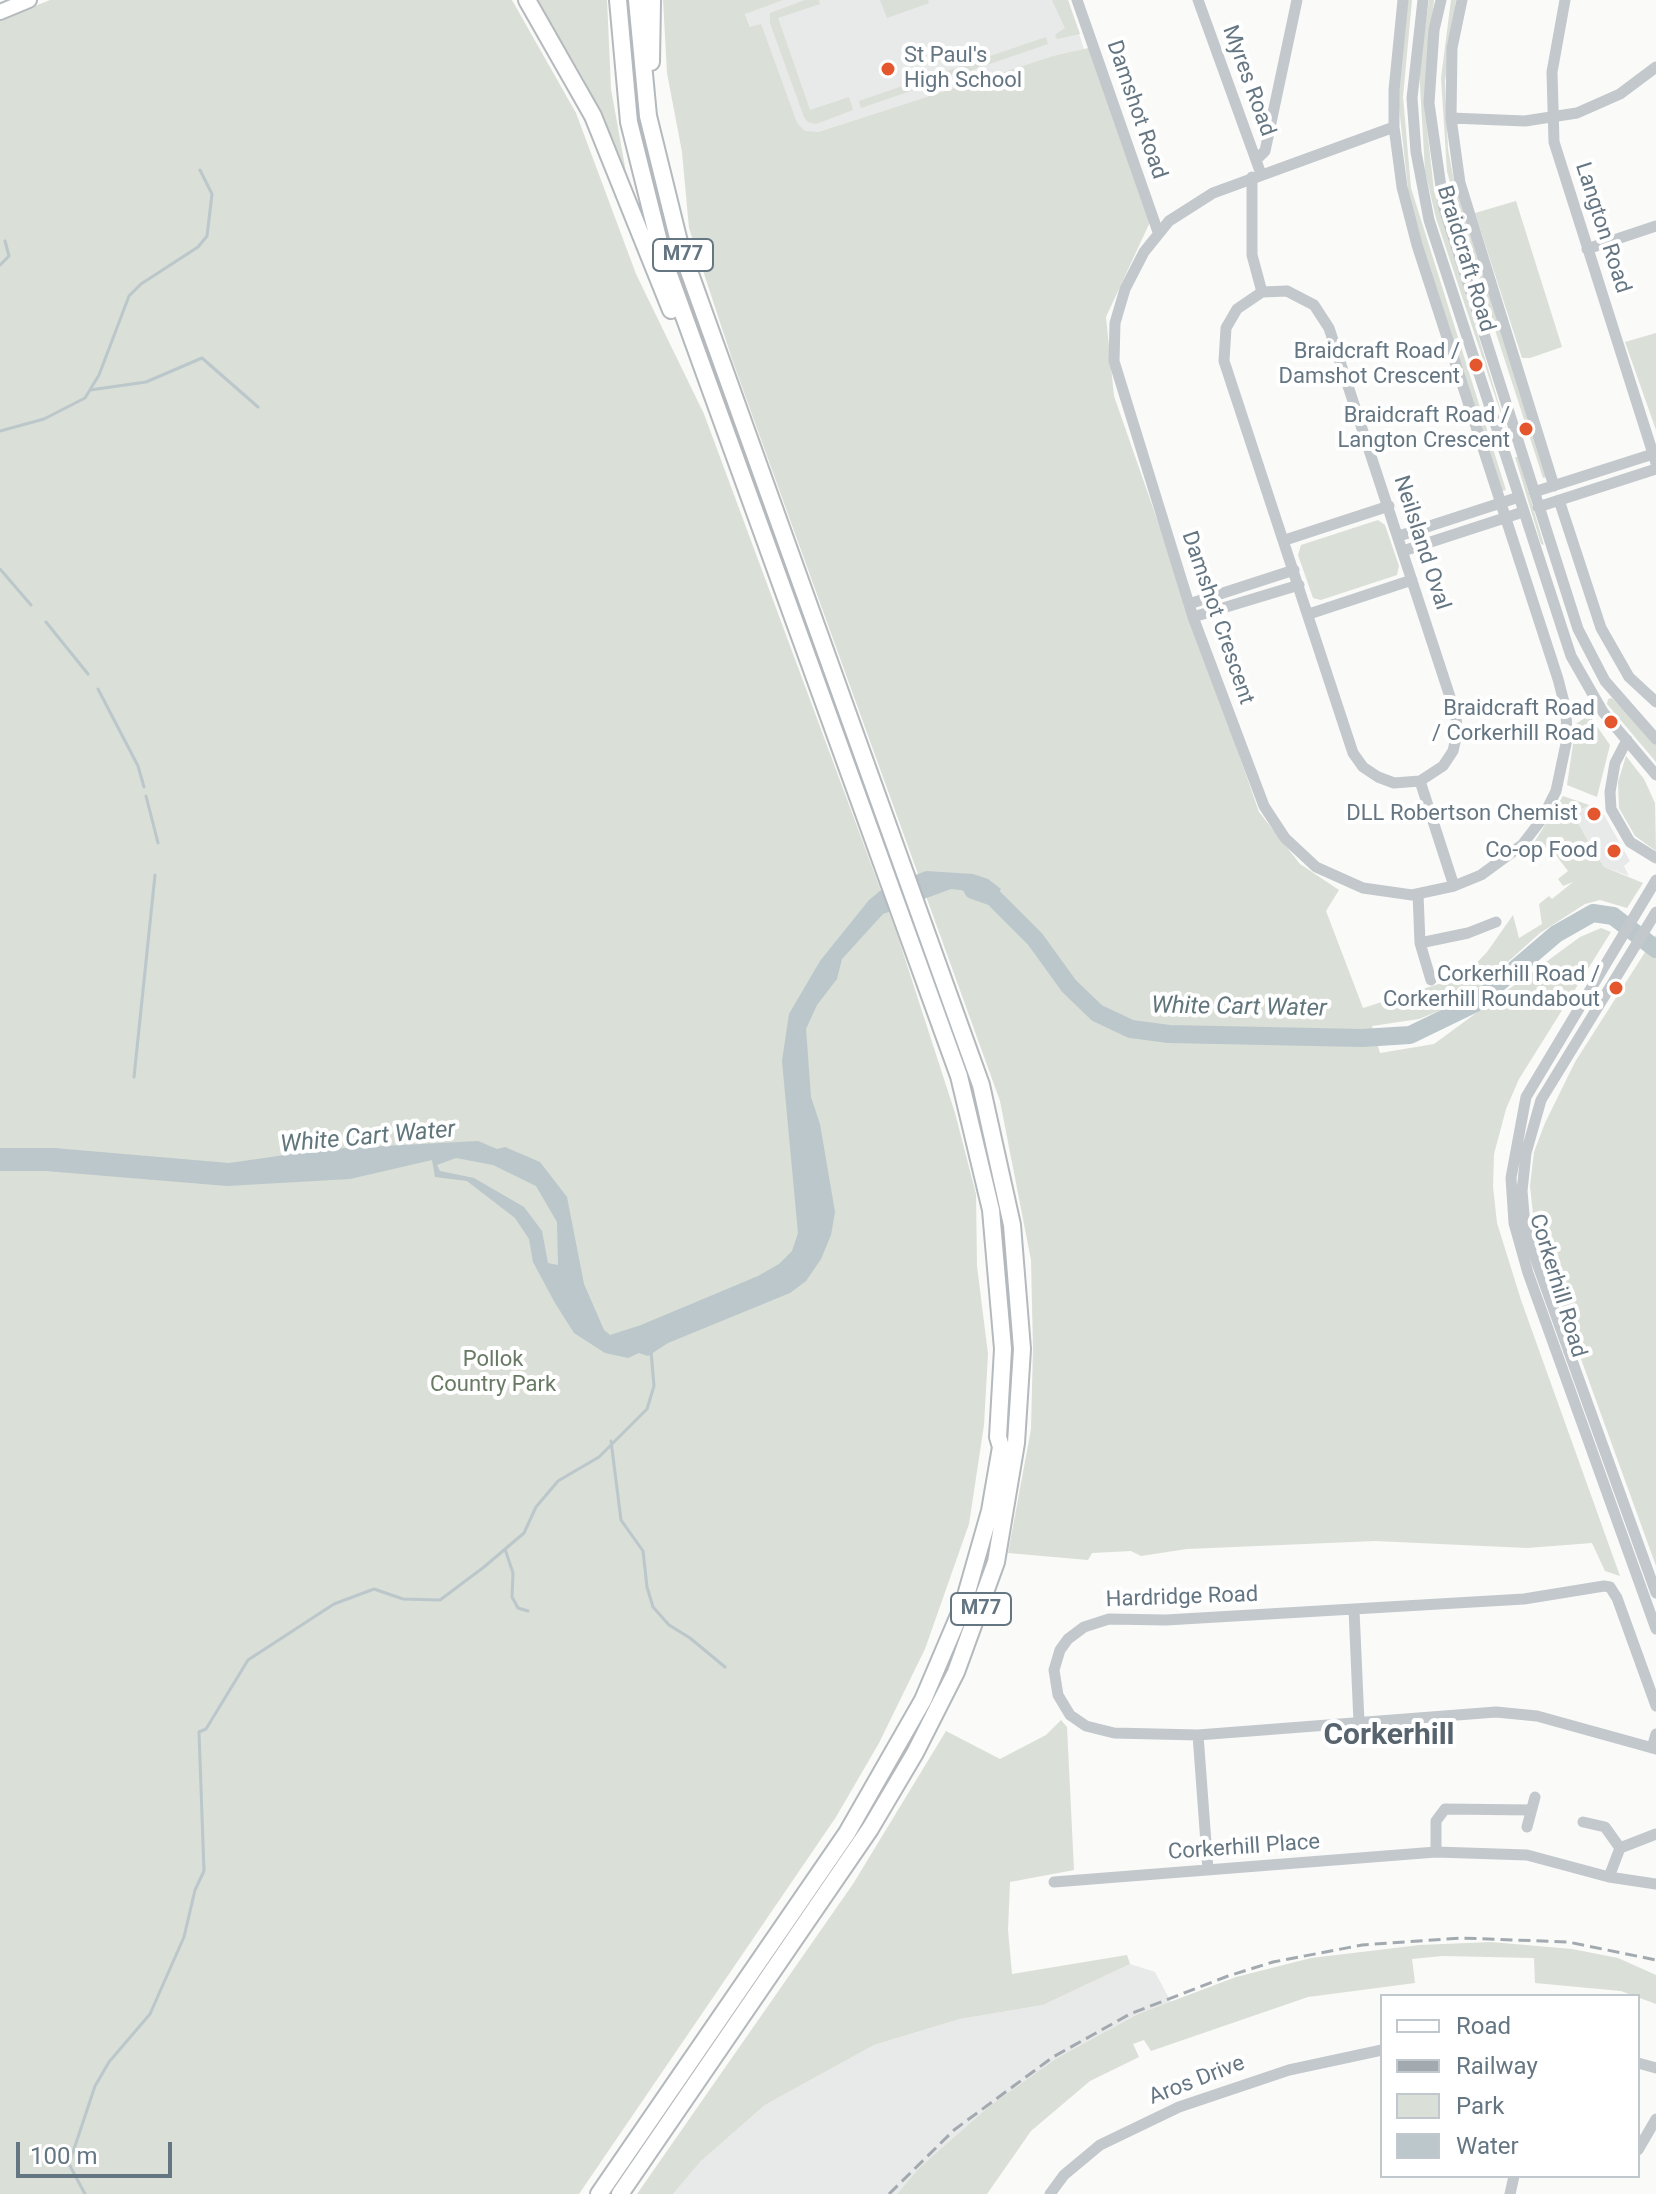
<!DOCTYPE html>
<style>
body{margin:0}
#map{position:relative;width:1656px;height:2194px;overflow:hidden;background:#fafaf8;font-family:Roboto,sans-serif}
canvas{display:block}
.legend{position:absolute;left:1380px;top:1994px;width:260px;height:184px;box-sizing:border-box;background:#fff;border:2px solid #c1c8cd;margin:0;padding:10px 14px;list-style:none;font-size:24px;color:#657683}
.legend li{display:flex;align-items:center;gap:16px;height:40px}
.legend b{width:40px;border:2px solid #c1c8cd}
.scale{position:absolute;left:16px;top:2142px;width:156px;height:36px;box-sizing:border-box;border:4px solid #657683;border-top:0;padding-left:10px;font-size:24px;line-height:28px;white-space:nowrap;color:#657683;-webkit-text-stroke:6px #fff;paint-order:stroke}
</style>
<div id="map">
<canvas width="1656" height="2194"></canvas>
<ul class="legend">
<li><b style="height:10px;background:#fff"></b>Road</li>
<li><b style="height:10px;background:#a2aab0"></b>Railway</li>
<li><b style="height:22px;background:#dadfd7"></b>Park</li>
<li><b style="height:22px;background:#bbc7cb"></b>Water</li>
</ul>
<div class="scale">100 m</div>
</div>
<script>
const ctx = document.querySelector('canvas').getContext('2d');
ctx.lineJoin = 'round';
function fillPath(path, color) {
  ctx.fillStyle = color;
  ctx.fill(path, 'evenodd');
}
function poly(rows) {
  const path = new Path2D();
  for (const r of rows) {
    path.moveTo(r[0], r[1]);
    for (let i = 2; i < r.length; i += 2) path.lineTo(r[i], r[i + 1]);
  }
  return path;
}
function strokePath(path, color, width, dash) {
  ctx.strokeStyle = color;
  ctx.lineWidth = width;
  ctx.lineCap = dash ? 'butt' : 'round';
  ctx.setLineDash(dash || []);
  ctx.stroke(path);
}
function label(font, color, halo, rows, align = 'center') {
  ctx.font = font + ' Roboto,sans-serif';
  ctx.lineWidth = 8;
  ctx.setLineDash([]);
  ctx.textBaseline = 'middle';
  ctx.strokeStyle = halo;
  ctx.fillStyle = color;
  for (const [text, x, y, turn = 0] of rows) {
    ctx.save();
    ctx.translate(x, y);
    ctx.rotate((+turn || 0) * Math.PI / 180);
    ctx.textAlign = isNaN(turn) ? turn : align;
    if (halo) ctx.strokeText(text, 0, 0);
    ctx.fillText(text, 0, 0);
    ctx.restore();
  }
}
fillPath(poly([
 [740,0,1068,0,1084,49,1056,55,793,140],
 [1589,805,1599,806,1630,861,1624,866,1629,876,1604,867,1573,814],
 [1130,1964,1155,1972,1171,2002,1138,2014,1057,2058,991,2106,919,2168,897,2194,673,2194,701,2161,765,2105,874,2045,960,2019,1043,2005]
]), '#e8e9e9');
fillPath(poly([
 [50,0,512,0,576,113,636,274,704,414,897,934,955,1113,976,1194,977,1266,988,1354,984,1425,969,1524,925,1649,879,1743,836,1817,579,2194,0,2194,0,20],
 [537,0,607,0,611,89,627,178,583,78],
 [663,0,783,0,745,14,750,27,761,24,797,123,805,131,818,132,1056,55,1093,47,1150,222,1106,317,1114,396,1259,812,1300,864,1339,890,1326,911,1363,1008,1464,976,1487,952,1513,915,1519,938,1542,924,1539,904,1549,896,1552,899,1573,882,1563,886,1558,879,1568,871,1549,846,1535,855,1530,849,1563,796,1589,805,1573,814,1589,842,1573,845,1578,855,1590,844,1604,867,1643,883,1627,908,1600,900,1585,904,1540,933,1481,986,1446,1008,1419,1019,1372,1026,1380,1053,1434,1044,1580,937,1601,928,1611,932,1519,1079,1506,1109,1494,1154,1493,1187,1497,1223,1521,1300,1620,1576,1605,1571,1592,1543,1527,1548,1375,1541,1187,1549,1141,1556,1131,1551,1092,1553,1088,1560,1008,1553,1031,1429,1033,1348,1031,1260,1000,1101,733,362,689,228,682,152,667,73],
 [805,0,819,0,820,4,778,18,810,110,849,97,853,110,816,124,808,122,804,117,770,23,770,13],
 [880,0,928,0,929,3,887,18],
 [1052,0,1068,0,1080,34,1057,39,1055,35,1065,28],
 [1408,0,1412,0,1403,97,1411,188,1506,490,1502,491,1420,239,1408,189,1398,98],
 [1429,0,1434,0,1424,102,1434,190,1512,447,1436,218,1425,171,1419,68],
 [1451,0,1456,0,1445,82,1448,149,1454,181,1547,477,1543,478,1460,222,1447,171,1441,78],
 [1046,37,1048,44,861,108,859,101],
 [1516,201,1562,347,1530,358,1522,358,1475,213],
 [1656,333,1656,430,1625,342],
 [1515,457,1518,457,1544,545,1541,544],
 [1378,520,1385,525,1399,566,1397,575,1321,600,1313,598,1298,555,1301,545],
 [1612,698,1656,743,1656,762,1607,704,1608,699],
 [1589,715,1610,745,1597,797,1567,785,1576,724],
 [1626,756,1644,779,1655,803,1656,851,1635,836,1619,808,1618,782],
 [1656,935,1656,1566,1535,1232,1530,1186,1534,1152,1545,1123,1575,1062],
 [1061,1720,1067,1727,1074,1870,1010,1882,1008,1930,1012,1974,1127,1955,1130,1964,1043,2005,960,2019,874,2045,765,2105,701,2161,673,2194,637,2194,853,1884,946,1731,1000,1759,1046,1735],
 [1491,1942,1572,1949,1618,1958,1656,1975,1656,2004,1621,1991,1535,1983,1534,1958,1442,1956,1412,1959,1415,1983,1308,1997,1151,2051,1144,2040,1133,2044,1139,2057,1090,2081,1031,2131,987,2194,897,2194,919,2168,991,2105,1057,2058,1138,2014,1236,1977,1311,1958,1420,1945]
]), '#dadfd7');
fillPath(poly([
 [926,871,973,874,988,879,1001,889,990,904,961,890,951,889,883,914,842,959,837,979,817,1005,806,1029,811,1097,820,1124,835,1212,831,1235,821,1259,806,1281,790,1293,668,1343,648,1356,639,1353,628,1358,605,1353,574,1333,555,1303,533,1262,529,1239,515,1218,467,1181,435,1177,432,1160,350,1179,227,1186,46,1171,0,1171,0,1148,54,1148,229,1163,327,1149,478,1141,497,1149,505,1147,540,1162,567,1197,584,1284,604,1330,610,1335,641,1325,758,1276,779,1264,792,1251,798,1233,782,1061,789,1014,820,961,869,900,886,886],
 [456,1158,493,1165,536,1186,557,1222,558,1265,548,1263,542,1231,524,1207,474,1178,440,1171,437,1165]
]), '#bbc7cb');
strokePath(poly([
 [0,265,9,256,5,241],
 [90,390,146,382,202,358,258,407],
 [0,431,44,419,85,398,99,375,129,296,141,284,198,247,207,236,212,194,200,170],
 [0,569,31,605],
 [46,622,88,674],
 [98,689,138,766,144,787],
 [146,796,158,843],
 [134,1077,155,875],
 [611,1441,621,1520,643,1551,647,1587,653,1607,669,1625,690,1638,725,1667],
 [505,1549,513,1573,512,1597,518,1608,528,1611],
 [85,2194,69,2164,95,2086,109,2062,150,2014,184,1937,195,1890,204,1871,199,1732,206,1729,248,1660,334,1604,374,1589,403,1599,440,1600,484,1567,524,1533,536,1507,558,1481,599,1457,647,1409,654,1386,651,1351]
]), '#bbc7cb', 3);
strokePath(poly([
 [973,890,993,897,1035,939,1069,986,1097,1013,1131,1029,1169,1034,1362,1038,1410,1035,1474,1004,1556,934,1593,913,1613,916,1656,949]
]), '#bbc7cb', 18);
const major = poly([
 [0,12,29,0]
]);
const highway = poly([
 [527,0,593,116,671,310],
 [651,62,652,0],
 [599,2194,847,1833,923,1700,963,1606,990,1511,1001,1447,998,1437,1003,1349,991,1210,959,1076,663,258,629,122,618,0],
 [620,2194,870,1829,915,1753,956,1672,996,1562,1016,1443,1022,1349,1012,1225,981,1085,680,246,648,116,637,0]
]);
strokePath(major, '#b5babe', 18);
strokePath(highway, '#b4b9bd', 20);
strokePath(poly([
 [1077,0,1158,232],
 [1198,0,1261,174],
 [1423,0,1412,98,1416,152,1429,220,1571,656,1603,712,1656,775],
 [1441,0,1434,30,1429,103,1444,208,1578,629,1605,681,1656,739],
 [1462,0,1452,48,1451,118,1460,183,1554,486],
 [1565,0,1552,72,1554,142,1656,463],
 [1451,118,1525,121,1577,113,1620,94,1656,67],
 [1394,127,1213,193,1169,221,1144,252,1125,289,1115,323,1114,361,1193,617,1264,806,1285,838,1316,867,1363,888,1412,895,1454,886,1481,875,1522,845,1542,819,1556,791,1567,739,1566,710,1558,679,1417,245,1402,187,1394,127,1394,90,1403,0],
 [1256,160,1265,151,1297,0],
 [1252,177,1252,255,1262,292],
 [1587,249,1656,226],
 [1287,291,1314,305,1329,328,1456,715,1457,733,1453,751,1443,766,1420,781,1394,783,1378,777,1363,767,1353,753,1224,361,1226,328,1237,309,1262,292,1287,291],
 [1534,492,1653,454],
 [1559,500,1601,628,1629,677,1656,702],
 [1538,507,1656,469],
 [1399,536,1519,497],
 [1285,540,1389,506],
 [1403,551,1523,512],
 [1189,604,1294,570],
 [1309,614,1412,580],
 [1193,617,1299,585],
 [1627,740,1615,763,1610,792,1611,809,1630,842,1656,858],
 [1420,781,1454,886],
 [1656,880,1526,1097,1511,1178,1514,1223,1528,1273,1656,1629],
 [1418,894,1420,943,1431,980],
 [1656,912,1541,1100,1526,1153,1522,1191,1525,1226,1538,1266,1656,1593],
 [1420,943,1468,933,1496,922],
 [1354,1610,1359,1722],
 [1656,1706,1617,1598,1610,1587,1604,1586,1524,1599,1166,1620,1109,1619,1084,1627,1068,1639,1060,1650,1054,1670,1058,1695,1070,1715,1086,1726,1114,1733,1198,1735,1496,1712,1537,1716,1656,1749],
 [1198,1735,1208,1870],
 [1652,1748,1656,1734],
 [1583,1822,1605,1827,1620,1848],
 [1527,1827,1535,1797],
 [1436,1852,1436,1821,1445,1809,1531,1810],
 [1609,1877,1620,1848,1656,1834],
 [1054,1882,1436,1852,1527,1855,1609,1877,1656,1884],
 [1638,2063,1656,2068],
 [1638,2150,1656,2119],
 [1050,2194,1064,2175,1100,2145,1179,2107,1289,2070,1382,2050],
 [1510,2194,1514,2176]
]), '#c3c8cc', 11);
strokePath(major, '#fff', 14);
strokePath(highway, '#fff', 16);
strokePath(poly([
 [889,2194,954,2130,1053,2057,1130,2014,1228,1976,1273,1962,1362,1945,1461,1938,1568,1942,1656,1960]
]), '#a2aab0', 3, [12, 6]);
for (const [x, y, r, color] of [
 [888,69,8,"#e4572e"],
 [1476,365,8,"#e4572e"],
 [1526,429,8,"#e4572e"],
 [1611,722,8,"#e4572e"],
 [1594,814,8,"#e4572e"],
 [1614,851,8,"#e4572e"],
 [1616,988,8,"#e4572e"]
]) {
  const dot = new Path2D();
  dot.arc(x, y, r, 0, 2 * Math.PI);
  ctx.fillStyle = color;
  ctx.fill(dot);
  strokePath(dot, '#fff', 3);
}
for (const [x, y, w] of [
 [683,255,60],
 [981,1609,60]
]) {
  const box = new Path2D();
  box.roundRect(x - w / 2, y - 16, w, 32, 6);
  ctx.fillStyle = '#fff';
  ctx.fill(box);
  strokePath(box, '#657683', 2);
}
label('bold 20px', '#657683', null, [
 ["M77",683,255],
 ["M77",981,1609]
]);
label('22px', '#657683', '#fff', [
 ["St Paul's",904,56,"left"],
 ["High School",904,81,"left"],
 ["Braidcraft Road /",1460,352],
 ["Damshot Crescent",1460,377],
 ["Braidcraft Road /",1510,416],
 ["Langton Crescent",1510,441],
 ["Braidcraft Road",1595,709],
 ["/ Corkerhill Road",1595,734],
 ["DLL Robertson Chemist",1578,814],
 ["Co-op Food",1598,851],
 ["Corkerhill Road /",1600,975],
 ["Corkerhill Roundabout",1600,1000]
], 'right');
label('22px', '#657683', '#fff', [
 ["Myres Road",1248,81,70],
 ["Damshot Road",1136,110,71],
 ["Langton Road",1602,228,72],
 ["Braidcraft Road",1465,259,73],
 ["Neilsland Oval",1421,543,72],
 ["Damshot Crescent",1217,618,71],
 ["Corkerhill Road",1557,1286,73],
 ["Hardridge Road",1182,1598,-2],
 ["Corkerhill Place",1244,1848,-4],
 ["Aros Drive",1197,2081,-21]
]);
label('22px', '#687a64', '#fff', [
 ["Pollok",493,1360],
 ["Country Park",493,1385]
]);
label('italic 24px', '#60757c', '#fff', [
 ["White Cart Water",1239,1008,1],
 ["White Cart Water",368,1138,-5]
]);
label('bold 30px', '#57646e', '#fff', [
 ["Corkerhill",1389,1736]
]);
</script>
